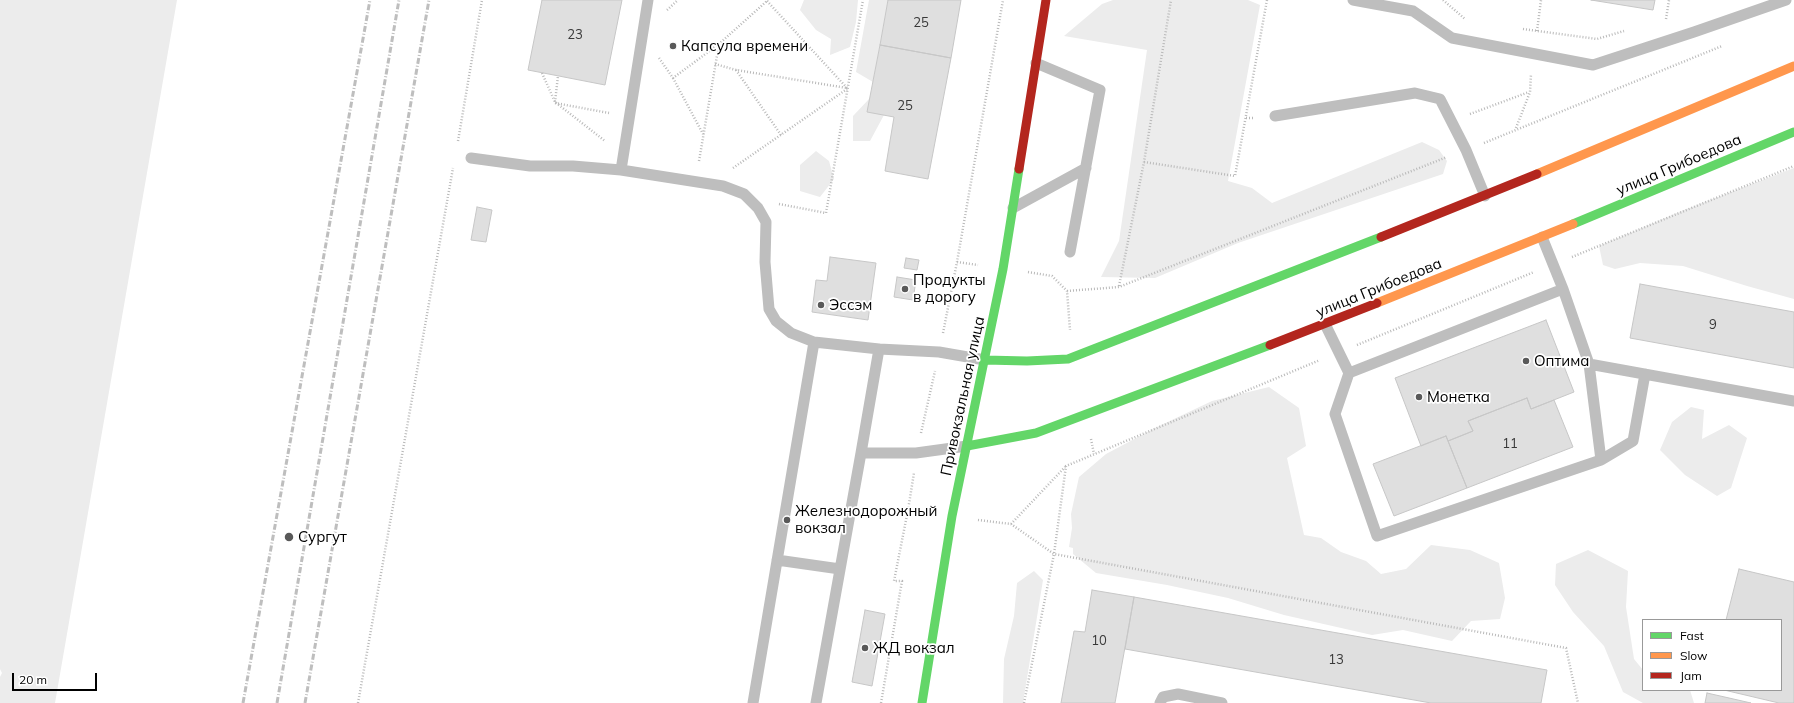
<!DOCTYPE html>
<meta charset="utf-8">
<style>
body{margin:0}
#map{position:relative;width:1794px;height:703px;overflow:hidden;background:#fff;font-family:Mulish,sans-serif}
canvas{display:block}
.legend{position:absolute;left:1642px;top:619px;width:140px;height:72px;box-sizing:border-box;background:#fff;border:1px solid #999;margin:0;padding:5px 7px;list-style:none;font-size:12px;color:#000}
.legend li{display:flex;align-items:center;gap:8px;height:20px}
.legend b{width:20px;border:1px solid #999}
.scale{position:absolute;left:12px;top:673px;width:85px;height:18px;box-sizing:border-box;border:2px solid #000;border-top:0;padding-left:5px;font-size:12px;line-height:14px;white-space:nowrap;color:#000;-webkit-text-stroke:3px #fff;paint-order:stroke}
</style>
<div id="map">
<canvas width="1794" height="703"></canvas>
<ul class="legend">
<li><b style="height:5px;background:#63d668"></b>Fast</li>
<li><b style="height:5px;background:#ff974d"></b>Slow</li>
<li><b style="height:5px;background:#b3261e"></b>Jam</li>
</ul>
<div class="scale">20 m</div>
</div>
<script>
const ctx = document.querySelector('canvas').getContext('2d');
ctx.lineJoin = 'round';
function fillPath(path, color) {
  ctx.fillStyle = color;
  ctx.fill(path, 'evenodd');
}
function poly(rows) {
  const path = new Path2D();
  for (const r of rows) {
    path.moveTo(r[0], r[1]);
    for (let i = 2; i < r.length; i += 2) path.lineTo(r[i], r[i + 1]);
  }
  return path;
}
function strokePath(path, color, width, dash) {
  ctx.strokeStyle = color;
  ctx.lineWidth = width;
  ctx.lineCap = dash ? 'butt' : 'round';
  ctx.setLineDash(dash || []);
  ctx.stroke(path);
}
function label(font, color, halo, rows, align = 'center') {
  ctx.font = font + ' Mulish,sans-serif';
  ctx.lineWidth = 3.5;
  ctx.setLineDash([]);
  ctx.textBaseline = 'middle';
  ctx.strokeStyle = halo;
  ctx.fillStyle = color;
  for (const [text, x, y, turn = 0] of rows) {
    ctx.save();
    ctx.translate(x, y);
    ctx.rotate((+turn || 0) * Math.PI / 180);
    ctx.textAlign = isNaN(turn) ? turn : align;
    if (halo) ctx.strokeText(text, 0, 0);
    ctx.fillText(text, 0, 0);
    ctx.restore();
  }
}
fillPath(poly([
 [0,0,177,0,55,703,0,703,0,677,2,673,0,669],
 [804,0,858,0,856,22,850,47,830,55,831,39,816,30,800,10],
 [869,0,888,0,873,82,856,72],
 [1113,0,1248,0,1260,5,1228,181,1252,188,1272,203,1422,142,1439,150,1447,161,1443,174,1238,243,1155,278,1101,277,1119,241,1147,50,1064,36,1102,4],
 [869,99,884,115,870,141,853,141,853,116],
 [816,151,829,161,834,179,820,197,800,191,800,165],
 [1794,168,1794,299,1747,286,1683,266,1640,263,1615,269,1603,265,1599,246,1684,210],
 [1269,387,1299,408,1306,446,1287,458,1304,535,1321,538,1341,552,1366,561,1381,574,1406,569,1431,545,1470,550,1499,563,1505,598,1500,619,1471,621,1452,641,1403,630,1372,635,1284,615,1228,598,1167,585,1096,573,1073,554,1073,548,1069,547,1072,528,1071,514,1079,477,1106,454,1155,428,1212,401],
 [1691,407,1704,410,1702,439,1729,425,1747,438,1731,488,1717,496,1685,475,1660,450,1672,422],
 [1588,550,1628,571,1626,607,1634,659,1643,670,1643,690,1690,690,1694,703,1643,703,1623,692,1604,646,1573,612,1555,585,1556,564],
 [1034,571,1043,580,1023,703,1003,703,1004,659,1014,616,1017,583]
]), '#ececec');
const building = poly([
 [542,0,622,0,605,85,528,70,542,0],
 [888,0,961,0,951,58,880,45,888,0],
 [1591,0,1655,0,1653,10,1591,0],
 [880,45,951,58,928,179,885,171,894,117,867,112,880,45],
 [477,207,492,210,486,242,471,240,477,207],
 [830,257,876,263,868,320,812,312,816,280,827,281,830,257],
 [906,258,919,260,917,270,904,268,906,258],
 [897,277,916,280,913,300,894,297,897,277],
 [1640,284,1794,312,1794,368,1630,338,1640,284],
 [1546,320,1574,392,1531,409,1527,398,1468,421,1473,431,1448,441,1446,436,1421,446,1395,378,1546,320],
 [1527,398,1531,409,1554,400,1573,447,1467,488,1448,441,1473,431,1468,421,1527,398],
 [1446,436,1467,488,1394,516,1373,464,1446,436],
 [1739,569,1794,582,1794,703,1779,703,1724,690,1781,690,1781,620,1726,620,1739,569],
 [1092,590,1134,597,1115,703,1061,703,1074,631,1085,632,1092,590],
 [1134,597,1547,670,1541,703,1431,703,1125,649,1134,597],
 [865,610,885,614,872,686,852,682,865,610],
 [1707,693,1751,703,1705,703,1707,693]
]);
fillPath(building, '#dfdfdf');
strokePath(building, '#c7c7c7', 1);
strokePath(poly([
 [1443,0,1465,19],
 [767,1,847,88],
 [667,10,678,0],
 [1666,19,1669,0],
 [1523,29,1597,39,1624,31],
 [1537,31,1541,0],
 [659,58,673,78,719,44,768,0],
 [715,64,736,70,847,88],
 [736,70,781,135],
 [542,73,555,102,605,141],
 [673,78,703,134],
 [555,102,558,76],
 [555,103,609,113],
 [1470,114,1529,92],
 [1246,118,1255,118],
 [1516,128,1530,92,1531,74],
 [458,141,482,0],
 [1484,143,1722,46],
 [699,161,719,44],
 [1144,162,1235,176,1267,0],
 [733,168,847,89],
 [779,204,826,213,863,0],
 [1572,257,1794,166],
 [957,262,978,265],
 [1028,272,1052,276,1067,291,1070,330],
 [1119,286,1144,162,1171,0],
 [1067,291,1119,287,1447,157],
 [943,333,957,262,1003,0],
 [1357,345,1534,272],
 [921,433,935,371],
 [1091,439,1094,454],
 [908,510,927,513],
 [978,520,1011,524,1054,554,1566,648,1578,703],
 [1011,524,1065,467],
 [358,703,453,168],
 [881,703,902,581,894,581,908,510,914,473],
 [1024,703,1054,554,1066,466,1320,360]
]), '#b9b9b9', 2.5, [1, 2]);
strokePath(poly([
 [1353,0,1413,11,1452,38,1593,65,1694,32,1786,0],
 [1036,63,1100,90,1070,252],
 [1275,116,1415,93,1440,99,1466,150,1485,196],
 [471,158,530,166,573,166,621,170,723,186,744,194,758,208,766,222,765,262,769,309,776,321,791,333,814,342],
 [621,170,648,0],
 [1013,208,1086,168],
 [1325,324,1349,373,1335,414,1377,536,1601,460,1589,364,1563,289,1542,237],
 [1589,364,1794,401],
 [1349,373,1563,289],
 [861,453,879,349],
 [1601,460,1633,441,1645,374],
 [777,560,840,569],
 [753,703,814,342,879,349,939,352,985,360],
 [816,703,861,453,916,453,967,446],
 [1160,703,1163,697,1178,694,1222,703]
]), '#bebebe', 11);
strokePath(poly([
 [1573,224,1794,132],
 [985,360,1027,361,1068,359,1381,237],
 [967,446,1036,433,1270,345],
 [922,703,952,516,1003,269,1019,169]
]), '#63d668', 9);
strokePath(poly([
 [1537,174,1794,66],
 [1377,303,1573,224]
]), '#ff974d', 9);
strokePath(poly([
 [1019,169,1046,0],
 [1381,237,1537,174],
 [1270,345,1377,303]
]), '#b3261e', 9);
strokePath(poly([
 [243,703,370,0],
 [277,703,399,0],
 [305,703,429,0]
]), '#bebebe', 3, [6, 2, 1, 2]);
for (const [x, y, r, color] of [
 [673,46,4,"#595959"],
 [905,289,4,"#595959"],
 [821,305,4,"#595959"],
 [1526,361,4,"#595959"],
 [1419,397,4,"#595959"],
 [787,520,4,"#595959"],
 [289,537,5,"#595959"],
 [865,648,4,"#595959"]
]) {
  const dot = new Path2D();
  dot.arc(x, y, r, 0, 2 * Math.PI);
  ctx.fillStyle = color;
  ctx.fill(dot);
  strokePath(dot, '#fff', 1.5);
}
label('13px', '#383838', null, [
 ["25",921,23],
 ["23",575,35],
 ["25",905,106],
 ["9",1713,325],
 ["11",1510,444],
 ["10",1099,641],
 ["13",1336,660]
]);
label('15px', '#000', '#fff', [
 ["Капсула времени",681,46],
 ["Продукты",913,280],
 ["в дорогу",913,297],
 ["Эссэм",829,305],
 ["Оптима",1534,361],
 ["Монетка",1427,397],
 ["Железнодорожный",795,511],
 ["вокзал",795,528],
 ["Сургут",298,537],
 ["ЖД вокзал",873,648]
], 'left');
label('15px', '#000', '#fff', [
 ["улица Грибоедова",1679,165,-23],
 ["улица Грибоедова",1379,288,-22],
 ["Привокзальная улица",963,396,-78]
]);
</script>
